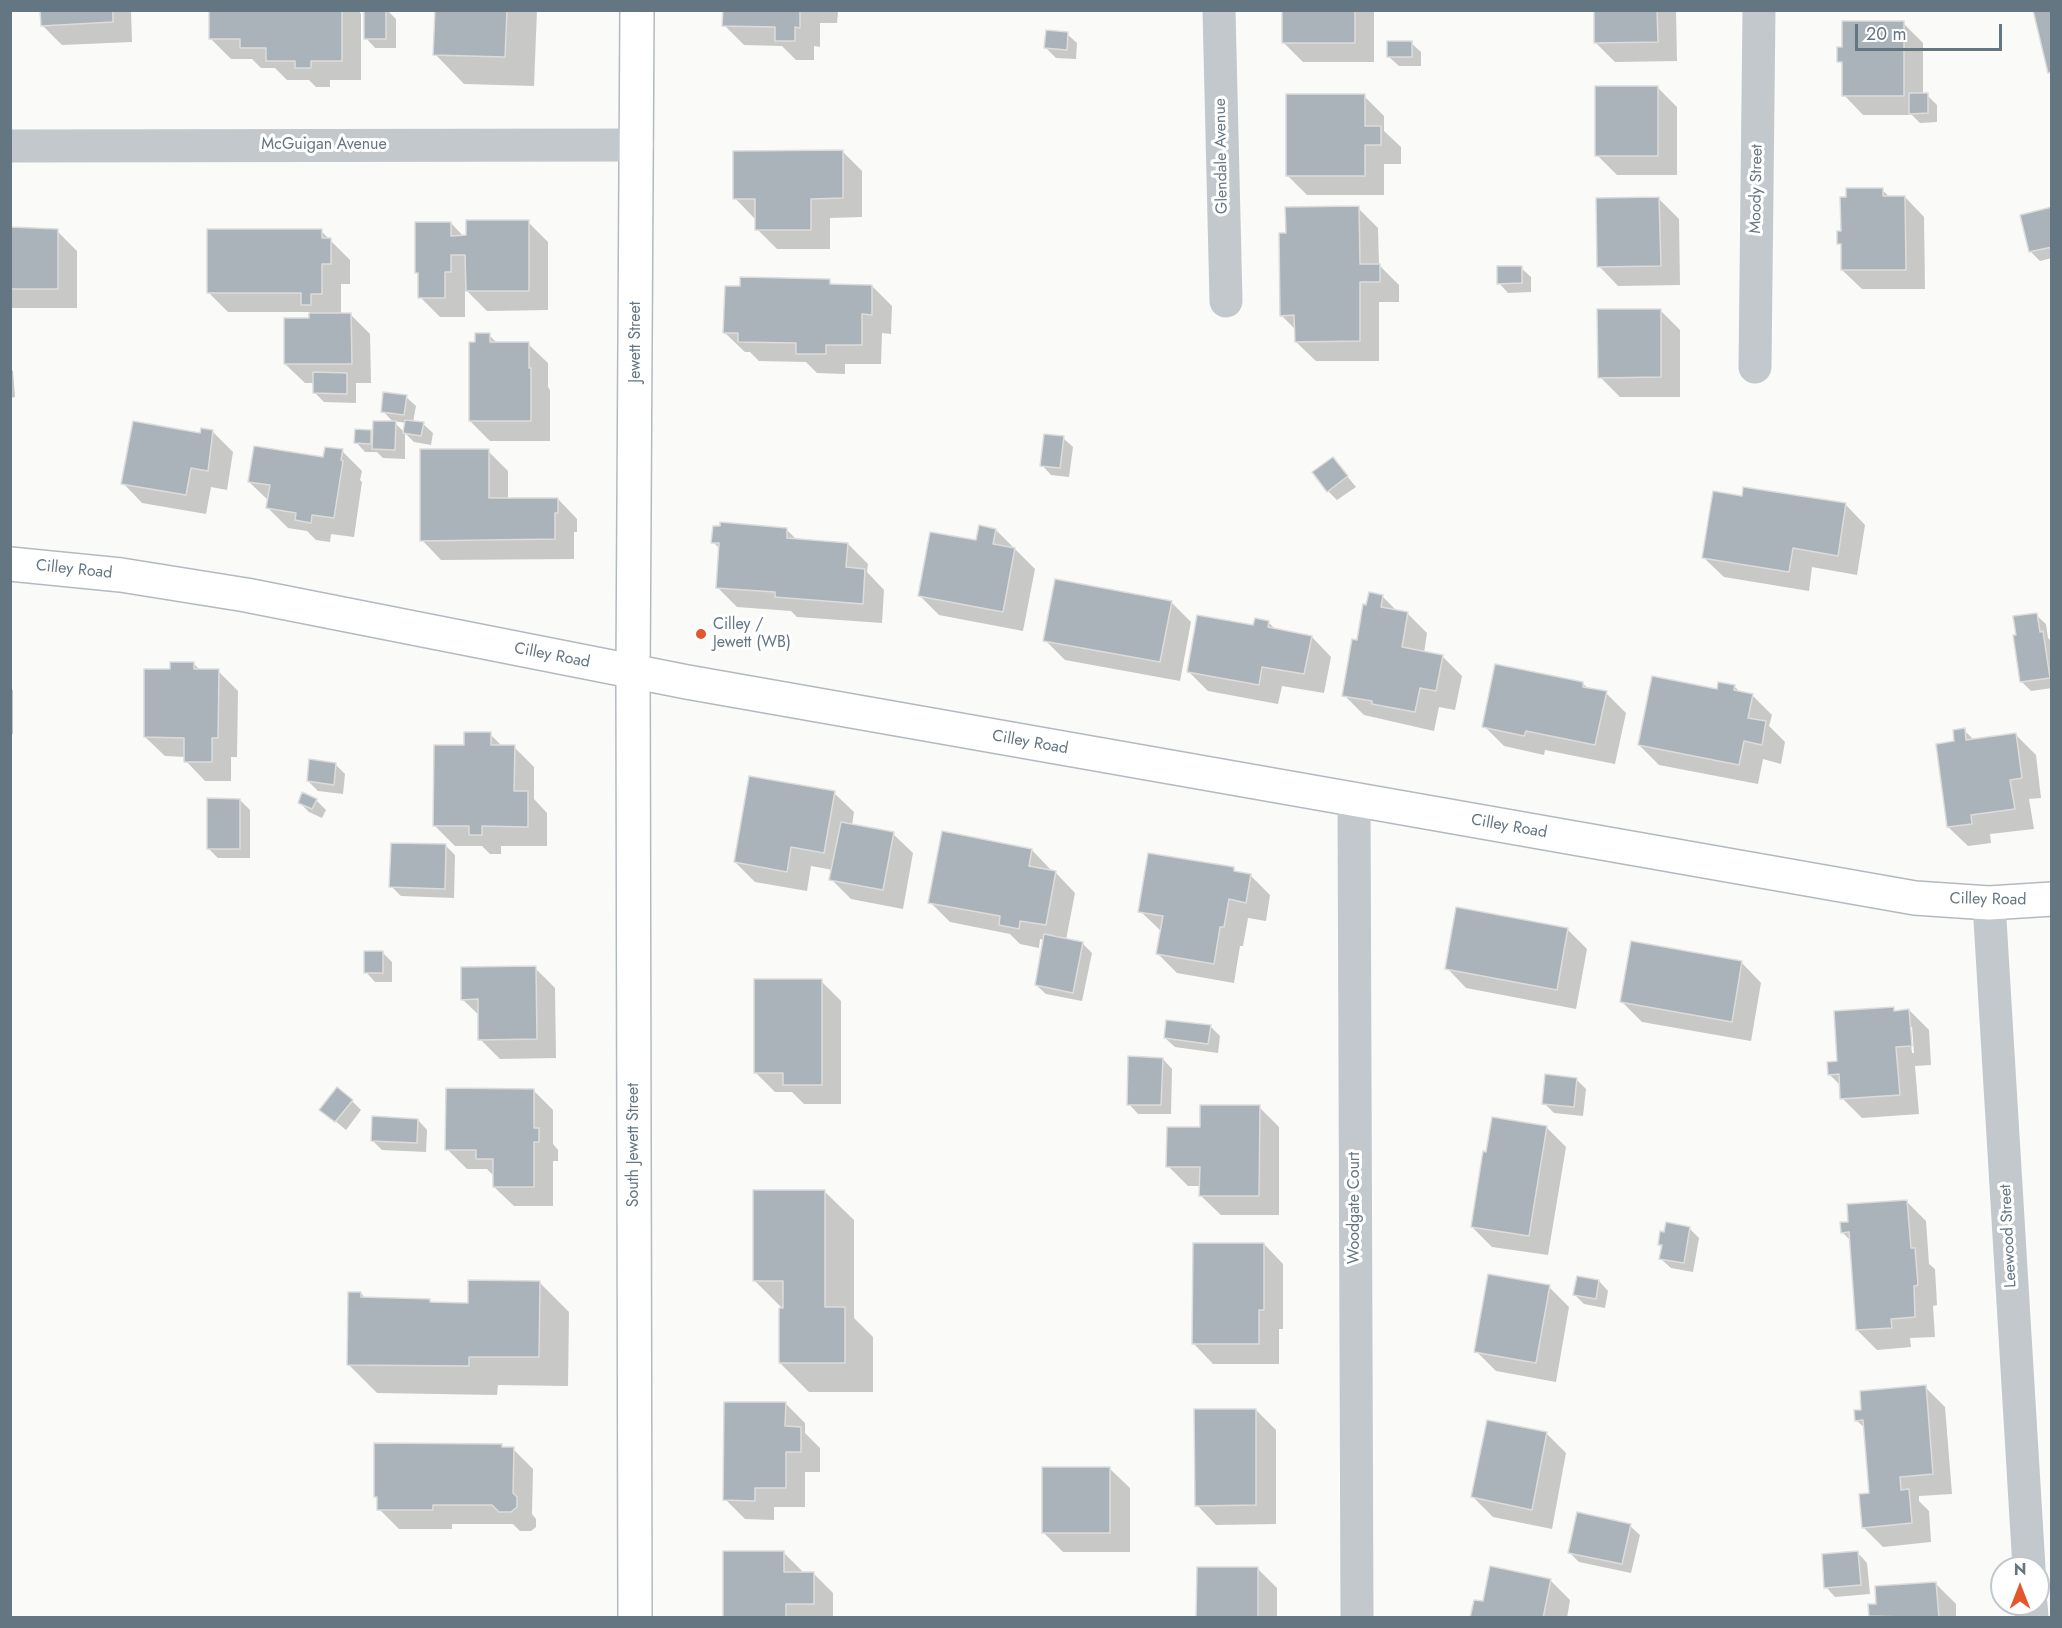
<!DOCTYPE html>
<style>
body{margin:0}
#map{position:relative;width:2062px;height:1628px;overflow:hidden;background:#fafaf8;font-family:Jost,sans-serif}
canvas{display:block}
.frame{position:absolute;inset:0;border:12px solid #657683;pointer-events:none}
.north{position:absolute;left:1990px;top:1556px;width:60px;height:60px;box-sizing:border-box;background:#fff;border:2px solid #c1c8cd;border-radius:50%;rotate:0deg;font-size:16px;font-weight:700;line-height:24px;text-align:center;color:#657683}
.north::after{content:'';display:block;margin:auto;width:21px;height:27px;background:#e4572e;clip-path:polygon(50% 0,100% 100%,50% 72%,0 100%)}
.scale{position:absolute;left:1855px;top:24px;width:147px;height:27px;box-sizing:border-box;border:3px solid #657683;border-top:0;padding-left:8px;font-size:18px;line-height:21px;white-space:nowrap;color:#657683;-webkit-text-stroke:4px #fff;paint-order:stroke}
</style>
<div id="map">
<canvas width="2062" height="1628"></canvas>
<div class="frame"></div>
<div class="north">N</div>
<div class="scale">20 m</div>
</div>
<script>
const ctx = document.querySelector('canvas').getContext('2d');
ctx.lineJoin = 'round';
function fillPath(path, color) {
  ctx.fillStyle = color;
  ctx.fill(path, 'evenodd');
}
function poly(rows) {
  const path = new Path2D();
  for (const r of rows) {
    path.moveTo(r[0], r[1]);
    for (let i = 2; i < r.length; i += 2) path.lineTo(r[i], r[i + 1]);
  }
  return path;
}
function strokePath(path, color, width, dash) {
  ctx.strokeStyle = color;
  ctx.lineWidth = width;
  ctx.lineCap = dash ? 'butt' : 'round';
  ctx.setLineDash(dash || []);
  ctx.stroke(path);
}
function label(font, color, halo, rows, align = 'center') {
  ctx.font = font + ' Jost,sans-serif';
  ctx.lineWidth = 6;
  ctx.setLineDash([]);
  ctx.textBaseline = 'middle';
  ctx.strokeStyle = halo;
  ctx.fillStyle = color;
  for (const [text, x, y, turn = 0] of rows) {
    ctx.save();
    ctx.translate(x, y);
    ctx.rotate((+turn || 0) * Math.PI / 180);
    ctx.textAlign = isNaN(turn) ? turn : align;
    if (halo) ctx.strokeText(text, 0, 0);
    ctx.fillText(text, 0, 0);
    ctx.restore();
  }
}
fillPath(poly([
 [42,10,131,10,132,42,62,45,42,25],
 [211,10,358,10,361,14,361,80,330,80,330,87,316,87,309,80,287,80,275,68,261,68,252,59,231,59,211,39],
 [366,10,387,10,396,19,396,48,375,48,366,38],
 [437,10,537,10,534,86,464,84,435,54],
 [724,10,836,10,838,12,837,23,820,23,820,47,814,46,814,60,796,60,782,46,744,45,724,25],
 [1283,10,1374,10,1374,62,1303,62,1283,42],
 [1595,10,1676,10,1677,61,1615,62,1595,42],
 [1903,23,1923,43,1923,95,1927,95,1937,105,1937,122,1920,123,1912,115,1863,115,1844,95,1844,66,1839,61],
 [1067,34,1077,43,1076,59,1056,58,1046,48],
 [1411,43,1421,52,1421,66,1399,66,1389,57],
 [1658,88,1677,107,1677,175,1617,175,1597,155],
 [1364,96,1384,116,1384,131,1401,147,1401,164,1384,164,1384,195,1307,195,1287,175],
 [842,151,862,171,862,217,830,218,830,249,777,249,757,229,757,218,754,218,735,198],
 [1882,190,1890,197,1905,197,1924,217,1925,289,1862,289,1842,270,1842,247,1839,243,1842,232],
 [1659,199,1679,219,1680,285,1618,286,1599,266],
 [1358,208,1378,228,1379,265,1399,285,1399,302,1379,302,1379,361,1316,361,1296,342,1296,330,1281,315,1287,234],
 [2051,209,2052,258,2040,261,2030,251],
 [528,222,548,242,548,310,487,311,467,291,465,291,465,317,440,317,420,297,419,275,416,272,451,223,464,237],
 [10,228,57,231,77,251,77,308,10,308],
 [321,231,350,260,350,284,341,284,341,314,350,314,370,334,371,383,356,383,356,403,324,402,314,392,314,383,305,383,285,364,310,320,310,312,228,312,208,292],
 [1521,268,1531,277,1531,292,1508,293,1499,283],
 [829,281,834,286,872,286,892,306,891,334,882,333,881,364,845,364,845,374,817,373,806,362,759,361,750,352,745,352,725,333],
 [1660,310,1680,330,1680,397,1620,397,1600,377],
 [489,335,498,344,528,344,548,363,548,387,550,390,550,441,490,441,470,421,476,344],
 [10,368,13,371,15,397,10,398],
 [406,397,416,406,413,422,423,424,433,433,431,445,414,442,405,433,405,459,383,458,377,452,365,452,356,442,371,431,374,435,394,423,383,411],
 [393,421,406,423,404,432],
 [213,432,233,452,227,490,211,487,206,514,142,503,123,483,201,435],
 [1063,438,1073,447,1069,477,1051,475,1042,465],
 [342,451,362,471,360,480,362,482,354,537,331,534,330,542,316,540,307,531,288,528,268,508,269,501,249,482,324,458],
 [488,451,508,471,508,499,558,499,577,519,577,532,574,532,574,559,441,560,422,540],
 [1333,459,1356,487,1337,500,1328,491],
 [1743,498,1846,505,1865,525,1857,575,1812,567,1809,591,1724,577,1704,558],
 [786,529,797,540,848,544,868,564,867,572,884,590,882,623,797,617,791,611,737,607,717,587,720,549,713,542],
 [996,530,1035,569,1023,631,939,615,919,595,977,542],
 [1382,596,1398,612,1408,614,1427,633,1424,653,1442,656,1462,676,1455,710,1439,707,1434,731,1364,715,1344,695,1358,642],
 [1171,602,1191,622,1180,681,1065,660,1045,640],
 [2036,615,2046,624,2048,638,2052,642,2052,688,2031,691,2021,681,2017,637],
 [1268,622,1276,630,1312,637,1331,657,1324,693,1282,686,1278,704,1208,691,1188,671,1255,627],
 [194,664,201,671,218,671,238,691,237,757,231,757,231,781,205,781,186,761,186,757,165,756,145,737,171,671],
 [1582,683,1589,689,1606,693,1626,713,1615,764,1545,750,1544,755,1504,746,1484,726],
 [1734,686,1741,693,1752,695,1772,715,1769,726,1785,742,1781,764,1763,759,1758,784,1659,765,1639,745,1718,691],
 [10,688,13,690,13,734,10,734],
 [1964,730,1974,740,2016,735,2036,755,2041,798,2029,799,2034,829,1990,834,1991,843,1968,846,1948,827,1956,743],
 [490,734,503,747,514,747,534,767,534,799,547,813,547,846,501,846,501,854,490,854,482,846,455,846,435,826,465,747],
 [335,764,345,774,343,794,318,791,308,781],
 [834,793,854,812,852,825,893,834,913,853,903,909,851,899,831,879,833,870,811,866,807,891,755,882,735,862],
 [240,800,250,810,250,858,218,858,208,848],
 [316,800,326,810,322,818,309,812,299,802],
 [445,845,455,855,454,898,401,896,391,886],
 [1032,850,1051,870,1051,872,1056,873,1075,893,1066,940,1082,943,1092,953,1082,1001,1046,994,1036,985,1045,940,1040,939,1039,948,1020,944,1010,934,950,922,930,902],
 [1233,869,1238,874,1250,875,1270,895,1266,921,1248,918,1243,946,1240,946,1234,983,1177,973,1158,954,1161,931,1140,911],
 [1567,929,1587,949,1576,1009,1466,988,1447,968],
 [382,952,392,962,392,982,375,982,366,972],
 [1742,963,1761,983,1751,1041,1642,1022,1622,1002],
 [535,968,555,988,556,1058,500,1059,480,1039,480,1016,462,999],
 [821,981,841,1001,841,1104,804,1104,792,1092,775,1092,755,1072],
 [1893,1009,1896,1012,1909,1010,1929,1030,1931,1065,1915,1066,1919,1114,1862,1118,1842,1098,1841,1086,1830,1075,1839,1063],
 [1909,1027,1912,1027,1914,1053,1912,1053],
 [1211,1027,1220,1036,1218,1053,1175,1047,1165,1038],
 [1163,1059,1172,1069,1171,1114,1138,1114,1129,1104],
 [1576,1079,1586,1089,1583,1116,1554,1113,1544,1103],
 [534,1091,553,1110,553,1144,558,1150,558,1161,553,1161,553,1206,514,1206,494,1187,494,1176,487,1169,467,1169,447,1149],
 [352,1101,361,1110,346,1130,321,1109],
 [1259,1107,1279,1127,1279,1215,1221,1215,1201,1196,1201,1186,1188,1186,1168,1166,1202,1128],
 [418,1120,427,1130,426,1152,382,1150,372,1140],
 [1546,1127,1566,1147,1548,1255,1492,1247,1472,1227],
 [824,1191,854,1220,854,1318,873,1337,873,1392,809,1392,780,1363,784,1310,754,1280],
 [1906,1201,1926,1221,1929,1264,1935,1269,1937,1305,1933,1306,1935,1337,1910,1338,1911,1347,1877,1350,1857,1330,1851,1241,1842,1232,1850,1223],
 [1689,1228,1699,1238,1693,1272,1671,1268,1661,1259,1663,1248,1659,1244],
 [1264,1244,1283,1264,1283,1329,1279,1329,1279,1364,1213,1364,1194,1344],
 [1599,1281,1608,1291,1605,1308,1584,1304,1575,1295],
 [540,1283,569,1312,568,1386,498,1385,497,1395,377,1393,348,1364,361,1293,366,1299,429,1300,432,1303,470,1304],
 [1549,1287,1569,1307,1556,1382,1496,1371,1476,1351],
 [1925,1387,1945,1407,1952,1494,1919,1496,1919,1501,1929,1511,1931,1542,1883,1547,1863,1527,1870,1495,1865,1428,1857,1421,1863,1411],
 [785,1403,805,1423,805,1433,820,1448,820,1472,805,1472,805,1507,774,1507,774,1520,745,1519,725,1499],
 [1256,1410,1276,1430,1276,1524,1216,1525,1197,1505],
 [1546,1433,1566,1453,1552,1529,1493,1517,1473,1497],
 [502,1446,505,1449,513,1449,533,1469,532,1514,536,1519,536,1527,531,1531,520,1531,513,1524,452,1524,452,1529,399,1529,379,1509,379,1500,375,1497],
 [1110,1469,1130,1488,1130,1552,1063,1552,1043,1532],
 [1630,1526,1640,1535,1631,1573,1579,1562,1569,1552],
 [784,1553,804,1573,813,1573,833,1593,833,1618,724,1618],
 [1858,1553,1867,1563,1870,1594,1835,1597,1826,1587],
 [1257,1568,1277,1588,1277,1618,1198,1618],
 [1551,1581,1570,1600,1567,1618,1472,1618,1484,1603],
 [1936,1584,1956,1604,1956,1618,1872,1618,1870,1615,1877,1605]
]), '#0003');
const building = poly([
 [40,10,113,10,113,22,41,26,40,10],
 [209,10,342,10,342,61,311,61,311,68,295,68,295,61,266,61,266,48,240,48,240,39,209,39,209,10],
 [364,10,386,10,386,39,364,39,364,10],
 [435,10,507,10,505,57,433,55,435,10],
 [723,10,800,10,800,28,795,27,795,41,775,41,775,27,722,26,723,10],
 [1282,10,1355,10,1355,43,1282,43,1282,10],
 [1594,10,1657,10,1658,42,1594,43,1594,10],
 [2033,10,2052,10,2052,72,2048,73,2033,10],
 [1842,21,1904,21,1904,96,1842,96,1842,62,1837,62,1837,47,1842,47,1842,21],
 [1046,30,1068,32,1067,50,1044,48,1046,30],
 [1387,41,1412,41,1412,57,1387,57,1387,41],
 [1595,86,1658,86,1658,156,1595,156,1595,86],
 [1909,93,1928,93,1928,113,1909,114,1909,93],
 [1286,94,1365,94,1365,126,1381,126,1381,145,1365,145,1365,176,1286,176,1286,94],
 [843,150,843,198,811,199,811,230,755,230,755,199,733,199,733,151,843,150],
 [1846,188,1883,188,1883,196,1905,196,1906,270,1841,270,1841,244,1837,244,1837,231,1841,231,1840,197,1846,197,1846,188],
 [1659,197,1661,266,1597,267,1596,198,1659,197],
 [1359,206,1360,264,1380,264,1380,282,1360,282,1360,341,1295,342,1294,315,1280,316,1279,233,1286,233,1285,207,1359,206],
 [2052,207,2052,247,2029,252,2020,215,2052,207],
 [466,220,529,220,529,291,466,291,465,255,451,255,451,272,445,272,445,298,418,298,418,273,415,273,415,222,451,222,451,236,466,235,466,220],
 [10,227,58,229,58,289,10,289,10,227],
 [207,229,322,229,322,238,331,238,331,264,322,264,322,294,311,294,311,305,301,305,301,293,207,293,207,229],
 [1497,266,1522,266,1522,283,1497,284,1497,266],
 [740,277,830,279,830,284,872,285,872,315,862,314,862,345,826,345,826,354,796,354,796,343,738,342,738,333,723,333,725,286,740,286,740,277],
 [1597,309,1661,309,1661,377,1598,378,1597,309],
 [309,313,351,313,352,364,284,364,284,318,309,318,309,313],
 [475,333,490,333,490,342,529,342,529,368,531,368,531,421,469,421,469,342,475,342,475,333],
 [313,372,347,373,347,394,313,393,313,372],
 [383,392,407,395,404,415,381,412,383,392],
 [405,420,424,422,421,436,403,433,405,420],
 [133,421,200,433,201,428,213,430,208,471,191,468,186,495,121,484,133,421],
 [373,421,396,421,395,450,372,449,373,421],
 [355,429,371,430,371,444,354,443,355,429],
 [1044,434,1064,436,1060,468,1040,466,1044,434],
 [254,446,323,457,325,447,343,449,341,460,343,461,334,518,312,515,311,523,295,520,296,513,266,508,270,485,248,482,254,446],
 [420,449,489,449,489,498,558,498,558,513,555,513,555,539,420,541,420,449],
 [1333,457,1348,476,1327,492,1312,472,1333,457],
 [1743,487,1846,503,1838,556,1793,548,1789,572,1702,558,1713,491,1742,496,1743,487],
 [720,522,787,528,787,538,848,543,846,567,865,569,863,604,775,597,775,592,716,588,719,543,711,543,713,526,720,526,720,522],
 [979,525,996,529,993,544,1015,548,1003,612,918,596,930,532,976,540,979,525],
 [1055,579,1172,601,1160,662,1043,641,1055,579],
 [1369,592,1383,595,1381,607,1408,612,1402,647,1443,655,1436,691,1420,688,1415,712,1372,704,1372,701,1342,696,1352,639,1357,640,1363,604,1366,605,1369,592],
 [2037,613,2040,632,2043,631,2050,678,2020,682,2013,635,2016,635,2013,616,2037,613],
 [1197,615,1253,625,1255,618,1269,621,1268,627,1312,636,1304,674,1262,667,1259,685,1187,672,1197,615],
 [170,662,194,662,194,669,219,669,218,738,212,738,212,762,184,762,184,738,144,737,144,669,170,669,170,662],
 [1495,664,1583,682,1583,687,1607,691,1595,745,1526,731,1524,736,1482,727,1495,664],
 [1652,676,1717,689,1718,682,1735,685,1734,690,1753,694,1748,718,1766,721,1762,745,1744,741,1739,765,1638,745,1652,676],
 [1965,728,1966,740,2016,733,2022,778,2010,780,2015,809,1971,815,1972,824,1947,827,1936,744,1954,741,1953,730,1965,728],
 [464,732,491,732,491,745,515,745,514,791,528,791,528,827,482,826,482,835,469,835,469,826,433,826,434,745,464,745,464,732],
 [309,759,336,763,334,785,307,781,309,759],
 [749,776,835,791,824,853,791,847,787,872,734,862,749,776],
 [302,792,317,799,312,809,298,803,302,792],
 [207,798,240,799,240,849,207,849,207,798],
 [841,822,894,832,883,890,829,880,841,822],
 [942,831,1032,849,1029,866,1056,871,1046,925,1020,921,1019,929,999,925,1000,916,928,903,942,831],
 [391,843,446,844,445,889,389,887,391,843],
 [1148,853,1234,867,1234,871,1251,874,1246,903,1229,899,1224,927,1220,927,1214,964,1156,954,1163,916,1138,912,1148,853],
 [1456,907,1568,928,1557,990,1445,969,1456,907],
 [1044,934,1083,942,1073,993,1035,985,1044,934],
 [1631,941,1742,961,1732,1022,1620,1002,1631,941],
 [364,951,383,951,383,973,364,973,364,951],
 [536,966,537,1039,478,1040,478,999,461,1000,461,967,536,966],
 [754,979,822,979,822,1085,783,1085,783,1073,754,1073,754,979],
 [1894,1007,1894,1011,1909,1009,1912,1046,1896,1047,1900,1095,1840,1099,1839,1074,1828,1075,1827,1062,1837,1061,1834,1011,1894,1007],
 [1166,1020,1211,1025,1208,1044,1164,1038,1166,1020],
 [1128,1056,1163,1058,1161,1105,1127,1105,1128,1056],
 [1545,1074,1577,1078,1574,1107,1542,1104,1545,1074],
 [337,1087,353,1100,335,1122,319,1110,337,1087],
 [446,1088,534,1089,534,1128,539,1128,539,1142,534,1142,534,1187,493,1187,493,1159,476,1159,476,1150,445,1150,446,1088],
 [1200,1105,1260,1105,1259,1196,1199,1196,1200,1167,1166,1167,1167,1127,1200,1127,1200,1105],
 [372,1116,418,1119,417,1143,371,1141,372,1116],
 [1492,1117,1547,1126,1529,1236,1471,1227,1483,1151,1486,1152,1492,1117],
 [753,1190,825,1190,825,1307,845,1307,845,1363,779,1363,779,1308,783,1308,783,1281,753,1281,753,1190],
 [1907,1200,1911,1248,1915,1248,1918,1285,1914,1286,1915,1317,1891,1319,1892,1328,1856,1330,1849,1232,1841,1233,1840,1222,1848,1222,1847,1204,1907,1200],
 [1666,1222,1690,1227,1684,1263,1659,1259,1662,1245,1658,1245,1660,1231,1664,1232,1666,1222],
 [1193,1243,1264,1243,1264,1310,1259,1310,1259,1344,1192,1344,1193,1243],
 [1488,1274,1550,1285,1536,1363,1474,1352,1488,1274],
 [1577,1276,1599,1280,1596,1299,1573,1295,1577,1276],
 [468,1280,540,1281,539,1357,469,1357,469,1366,347,1365,348,1292,361,1292,361,1297,430,1299,430,1302,468,1303,468,1280],
 [1926,1385,1933,1474,1900,1477,1901,1490,1909,1489,1912,1523,1862,1528,1859,1494,1869,1493,1863,1420,1855,1421,1854,1410,1861,1410,1860,1391,1926,1385],
 [724,1402,786,1402,785,1426,801,1427,801,1452,786,1452,786,1488,755,1488,755,1501,723,1500,724,1402],
 [1194,1409,1256,1409,1256,1505,1195,1506,1194,1409],
 [1487,1420,1547,1432,1532,1510,1471,1497,1487,1420],
 [374,1443,502,1444,502,1447,514,1447,513,1493,517,1497,517,1507,511,1512,499,1512,492,1505,433,1505,433,1510,377,1510,377,1497,374,1497,374,1443],
 [1042,1467,1110,1467,1110,1533,1042,1533,1042,1467],
 [1577,1512,1631,1524,1622,1564,1568,1553,1577,1512],
 [723,1551,784,1551,784,1572,814,1572,814,1604,786,1604,786,1618,723,1618,723,1551],
 [1858,1551,1861,1585,1824,1588,1822,1554,1858,1551],
 [1490,1566,1551,1579,1543,1618,1470,1618,1474,1600,1483,1601,1490,1566],
 [1197,1567,1258,1567,1258,1618,1196,1618,1197,1567],
 [1936,1582,1939,1618,1869,1616,1868,1604,1876,1604,1875,1586,1936,1582]
]);
fillPath(building, '#aab3b9');
strokePath(building, '#dcdcda', 1.5);
const secondary = poly([
 [10,564,121,575,246,595,687,682,1915,898,1989,903,2052,899],
 [635,1618,633,673,637,10]
]);
strokePath(secondary, '#b3babf', 36);
strokePath(poly([
 [1219,10,1226,301],
 [10,146,637,145],
 [1755,367,1759,10],
 [1354,799,1357,1618],
 [1989,903,2029,1568],
 [2031,1604,2032,1618]
]), '#c3c8cc', 33);
strokePath(secondary, '#fff', 33);
for (const [x, y, r, color] of [
 [701,634,6,"#e4572e"]
]) {
  const dot = new Path2D();
  dot.arc(x, y, r, 0, 2 * Math.PI);
  ctx.fillStyle = color;
  ctx.fill(dot);
  strokePath(dot, '#fff', 2);
}
label('16px', '#657683', '#fff', [
 ["McGuigan Avenue",324,145],
 ["Glendale Avenue",1222,156,-91],
 ["Moody Street",1757,189,-89],
 ["Jewett Street",636,342,-90],
 ["Cilley Road",74,570,6],
 ["Cilley Road",552,656,11],
 ["Cilley Road",1030,743,10],
 ["Cilley Road",1509,827,10],
 ["Cilley Road",1988,900,1],
 ["South Jewett Street",634,1145,-90],
 ["Woodgate Court",1355,1208,-90],
 ["Leewood Street",2009,1236,-93]
]);
label('16px', '#657683', '#fff', [
 ["Cilley /",713,625],
 ["Jewett (WB)",713,643]
], 'left');
</script>
